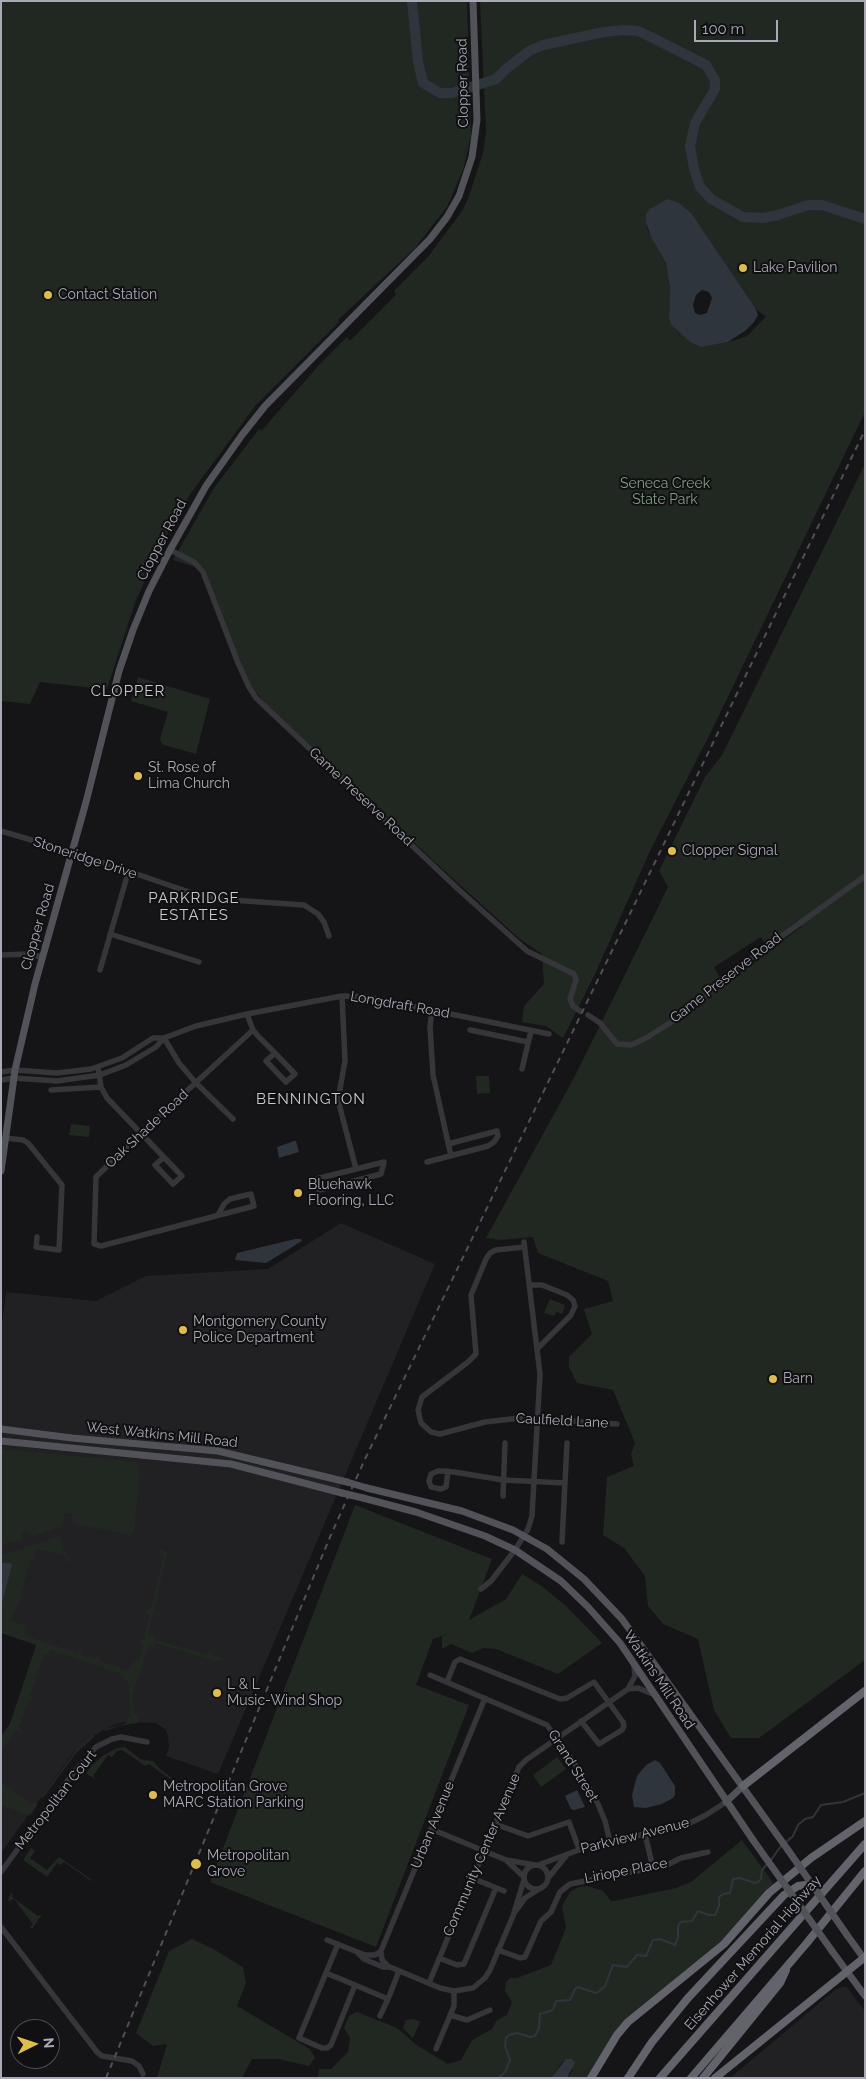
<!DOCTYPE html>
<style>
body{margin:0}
#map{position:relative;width:866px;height:2079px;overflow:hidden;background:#151416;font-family:Raleway,sans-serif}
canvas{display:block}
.frame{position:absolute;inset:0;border:2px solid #a8aab5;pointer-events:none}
.north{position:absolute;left:10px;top:2019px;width:50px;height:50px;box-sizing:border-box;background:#100f11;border:1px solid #4d4d53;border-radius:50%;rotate:86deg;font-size:14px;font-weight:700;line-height:20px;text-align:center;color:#a8aab5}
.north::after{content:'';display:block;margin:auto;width:18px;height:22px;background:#debf44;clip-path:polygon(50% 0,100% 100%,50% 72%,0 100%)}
.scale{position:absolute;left:694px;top:20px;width:84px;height:22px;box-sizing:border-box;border:2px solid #a8aab5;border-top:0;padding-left:6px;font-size:15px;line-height:18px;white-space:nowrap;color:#a8aab5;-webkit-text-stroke:4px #100f11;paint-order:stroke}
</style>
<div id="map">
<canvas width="866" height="2079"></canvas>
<div class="frame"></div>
<div class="north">N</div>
<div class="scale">100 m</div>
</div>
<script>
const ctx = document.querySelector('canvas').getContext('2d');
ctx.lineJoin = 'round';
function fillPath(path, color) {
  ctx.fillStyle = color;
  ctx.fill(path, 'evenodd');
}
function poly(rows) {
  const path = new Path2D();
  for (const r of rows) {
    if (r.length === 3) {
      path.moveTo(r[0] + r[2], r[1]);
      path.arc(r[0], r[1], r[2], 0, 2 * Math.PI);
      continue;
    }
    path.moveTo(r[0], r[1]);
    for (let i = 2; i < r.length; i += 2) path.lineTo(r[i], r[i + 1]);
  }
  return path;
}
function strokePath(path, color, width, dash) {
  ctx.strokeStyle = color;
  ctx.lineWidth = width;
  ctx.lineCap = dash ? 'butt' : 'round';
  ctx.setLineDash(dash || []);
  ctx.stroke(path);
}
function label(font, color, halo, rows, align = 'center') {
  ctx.font = font + ' Raleway,sans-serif';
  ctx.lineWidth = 4;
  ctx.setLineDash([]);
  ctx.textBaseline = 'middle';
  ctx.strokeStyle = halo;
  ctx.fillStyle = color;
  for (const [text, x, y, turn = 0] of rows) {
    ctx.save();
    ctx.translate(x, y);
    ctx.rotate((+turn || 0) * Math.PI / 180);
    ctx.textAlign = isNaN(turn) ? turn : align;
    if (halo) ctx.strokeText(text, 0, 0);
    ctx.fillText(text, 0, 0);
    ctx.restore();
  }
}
fillPath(poly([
 [341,1223,435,1264,218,1774,166,1756,169,1747,168,1736,166,1730,156,1723,124,1722,111,1726,93,1736,72,1754,1,1853,1,1744,18,1719,40,1643,1,1628,1,1331,6,1292,96,1301,146,1276,268,1269],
 [846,1986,865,2011,865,2078,730,2078,836,1989]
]), '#212023');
fillPath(poly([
 [1,1,467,1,471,136,463,170,447,207,415,248,338,320,339,322,256,405,191,493,165,538,136,600,107,689,98,686,94,688,40,682,30,704,1,701],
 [480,1,865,1,865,412,710,734,650,851,595,974,563,1038,546,1026,522,1022,524,1006,544,984,542,954,520,939,449,875,265,704,250,684,226,632,205,570,173,560,214,488,259,429,262,430,319,365,347,337,350,341,396,295,394,291,428,257,462,211,468,199,483,153,486,131],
 [646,214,692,214,756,309,766,317,747,336,728,342,702,347,669,317,670,288,666,263,648,231],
 [865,464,865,1660,759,1738,731,1738,714,1710,698,1639,663,1624,648,1606,645,1576,624,1548,603,1535,607,1477,634,1466,631,1455,635,1443,613,1390,577,1383,569,1367,569,1357,592,1334,584,1309,613,1301,608,1281,538,1253,533,1237,500,1240,486,1238,576,1074,668,887,659,871,705,777,722,755],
 [800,921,801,927,724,985,714,967,761,937,766,945],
 [138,677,210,699,196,754,164,745,161,742,160,739,168,712,131,701],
 [476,1076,489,1076,490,1093,477,1094],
 [71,1124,90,1126,89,1137,69,1135],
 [550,1299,565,1305,562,1314,556,1312,554,1316,544,1313],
 [1,1449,138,1462,140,1474,134,1531,131,1535,127,1535,76,1524,72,1521,71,1513,64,1513,63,1524,60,1527,33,1536,28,1532,23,1532,21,1540,1,1545],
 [355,1505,492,1559,469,1620,506,1599,522,1574,543,1587,567,1607,602,1643,558,1674,496,1649,483,1648,472,1653,451,1644,442,1649,442,1637,447,1634,433,1639,416,1685,469,1705,376,1947,210,1882],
 [59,1536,62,1540,63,1550,71,1561,72,1565,64,1555,37,1549,34,1560,30,1560,19,1605,16,1607,11,1621,26,1625,24,1635,77,1653,80,1649,82,1650,81,1655,95,1659,97,1656,100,1656,100,1661,128,1670,135,1661,139,1661,143,1645,139,1641,141,1639,144,1640,150,1615,146,1613,147,1610,151,1610,164,1554,160,1553,160,1550,162,1550,167,1553,148,1634,154,1636,154,1640,207,1654,210,1650,210,1654,224,1658,217,1662,155,1643,153,1647,149,1646,132,1695,134,1714,138,1714,138,1723,122,1725,105,1731,103,1725,105,1729,127,1723,126,1718,131,1717,128,1680,124,1680,124,1675,50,1650,48,1655,44,1654,30,1696,34,1699,33,1701,29,1699,19,1728,22,1731,21,1733,17,1730,1,1752,1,1736,10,1724,36,1645,1,1633,1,1554,12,1552],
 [90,1732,94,1737,76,1753,43,1798,40,1796,42,1796,76,1750,92,1736],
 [125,1747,140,1759,153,1761,160,1769,191,1792,191,1800,189,1798,191,1794,149,1764,145,1766,122,1750,117,1751,112,1757,108,1755,93,1776,96,1780,87,1774,87,1772,92,1765,104,1755,117,1748],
 [557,1757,566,1769,541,1787,533,1775],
 [1,1783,31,1804,34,1801,38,1804,31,1814,29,1815,1,1805],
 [742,1840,774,1884,725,1938,637,2010,588,2078,567,2078,573,2070,563,2061,551,2078,318,2078,319,2069,331,2069,348,2052,350,2038,344,2028,349,2016,357,2012,397,2028,418,2046,448,2064,461,2060,472,2040,492,2029,497,2020,507,2015,512,2002,505,1991,506,1982,510,1978,517,1978,551,1965,566,1928,562,1906,570,1892,579,1887,588,1886,603,1891,611,1901,614,1901,676,1888,691,1882],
 [31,1848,35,1851,30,1858,47,1870,59,1857,92,1880,91,1881,64,1862,61,1865,57,1863,47,1877,23,1860],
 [11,1893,13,1894,12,1897,38,1916,42,1914,32,1929,30,1927,33,1924,14,1899,9,1901,8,1900],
 [192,1939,215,1950,243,1967,246,1983,237,2006,310,2049,315,2058,309,2066,278,2059,252,2059,242,2078,157,2078,167,2044,153,2046,136,2033,169,1951],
 [414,2019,420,2022,413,2038,403,2028,406,2020]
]), '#212822');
fillPath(poly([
 [667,199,679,203,692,214,756,309,758,315,754,322,745,331,728,342,702,347,690,342,671,324,669,317,670,288,666,263,651,237,646,222,646,214,650,209],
 [702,290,709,292,712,298,707,313,700,315,695,313,693,305,696,295],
 [294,1141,296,1141,299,1152,279,1158,277,1147],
 [295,1239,301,1239,302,1241,266,1263,235,1260,237,1253],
 [1,1563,10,1563,12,1565,1,1606],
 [655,1760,660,1763,675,1786,675,1795,673,1798,662,1804,646,1808,634,1807,632,1795,637,1776,646,1765],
 [577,1790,585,1807,574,1810,571,1809,565,1796],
 [566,2059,572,2059,575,2063,567,2078,551,2078]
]), '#2f353d');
strokePath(poly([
 [785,1843,793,1836,798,1825,805,1819,813,1817,821,1805,843,1802,865,1793],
 [771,1860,781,1846],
 [499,2078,505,2072,508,2065,510,2060,505,2046,506,2038,509,2035,517,2033,530,2037,535,2036,539,2028,540,2014,553,2010,556,2001,570,2000,575,1989,578,1987,596,1993,599,1991,605,1986,613,1965,627,1967,637,1955,646,1956,653,1940,660,1939,675,1945,678,1938,678,1926,681,1922,692,1921,698,1911,709,1915,715,1915,719,1906,719,1897,723,1894,730,1893,733,1879,740,1878,755,1883,758,1882,761,1879,762,1870,767,1864]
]), '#2f353d', 2);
strokePath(poly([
 [412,1,418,62,423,83,440,93,452,93,496,79,506,69,529,51,543,45,604,32,624,30,638,31,653,38,706,65,715,80,715,89,695,123,690,146,694,169,700,187,711,199,743,217,763,218,778,215,808,205,822,205,865,219]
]), '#2f353d', 10);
strokePath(poly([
 [170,550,194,562,203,572,238,663,249,687,256,698,458,889,527,951,574,974,576,980,570,999,573,1006,580,1011],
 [1,831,72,852,192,893,216,899,304,905,318,914,324,922,329,936],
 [110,934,199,962],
 [1,955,29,954,42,957],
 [100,970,128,873],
 [342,996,345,1061,338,1100,356,1169],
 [432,1010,430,1027,433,1075,451,1156],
 [247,1014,253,1030,258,1036,275,1053,295,1074,286,1082,266,1061,275,1053],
 [588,1015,600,1023,617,1044,631,1045,646,1038,681,1016,727,976,865,876],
 [470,1030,528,1042],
 [164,1038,179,1063,196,1083,233,1119],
 [98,1067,101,1087,107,1098,182,1176,173,1184,155,1165,164,1157],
 [522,1069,531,1031],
 [1,1072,15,1070,57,1073,91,1069,122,1058,153,1038,164,1038,196,1026,247,1014,342,996,367,997,549,1034],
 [1,1080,14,1078,57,1081,100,1075,126,1065,156,1047,164,1038],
 [51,1090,101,1087],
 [6,1138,23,1140,28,1143,62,1185,59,1250,36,1247,37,1237],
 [384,1162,381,1174,319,1190,316,1179,384,1162],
 [427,1162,488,1146,494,1142,498,1136,497,1131,448,1144],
 [218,1215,224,1204,230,1199,251,1194,254,1206,101,1246,94,1244,96,1177,141,1133,253,1030],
 [524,1247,496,1250,490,1253,486,1259,471,1295,476,1354,468,1362,422,1397,418,1410,421,1423,431,1432,440,1434,485,1422,520,1418,617,1424],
 [529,1285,542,1285,567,1295,573,1300,575,1306,571,1315,537,1349],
 [448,1471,446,1487,441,1489,431,1487,429,1481,431,1474,438,1471,441,1471,454,1472,503,1480,565,1483],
 [503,1496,505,1443],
 [562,1542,567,1443],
 [481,1589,491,1581,515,1550,528,1529,532,1516,540,1374,524,1242],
 [634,1666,635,1676,628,1689,638,1688,655,1695],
 [430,1675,547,1725,575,1764,598,1804,605,1821,610,1842],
 [447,1682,455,1662,460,1659,560,1699,567,1698,594,1682,623,1722,624,1726,622,1730,599,1744,581,1721],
 [495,1824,528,1836,569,1822,579,1849],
 [431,1829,506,1860,535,1865],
 [645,1834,653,1868],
 [507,1861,524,1877],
 [536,1877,12],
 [538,1865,587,1847,688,1824,706,1815,726,1802],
 [1,1872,74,1772,96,1747,112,1739,121,1737,147,1742],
 [549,1877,566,1856],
 [472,1878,504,1891],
 [515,1912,525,1898,539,1889],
 [1,1927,97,2052,102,2056,132,2061,139,2066,143,2074],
 [327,1940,365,1955,375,1955,381,1951,485,1698],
 [338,1944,299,2038,322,2048,327,2048,331,2045,355,1985,388,1999,399,1971],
 [498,1950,520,1958,525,1957,541,1921,551,1912,560,1892,570,1884,667,1865,681,1858,708,1852],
 [381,1951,382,1960,388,1966],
 [358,1953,364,1959,383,1967,390,1967,440,1988,454,1991,473,1988,485,1978,490,1970,513,1916,524,1880],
 [439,1958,457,1965,464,1964,496,1888],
 [326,1973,355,1985],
 [429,1983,519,1767,526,1760,628,1689],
 [450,2015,467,2020,490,2010],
 [380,2016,388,1999],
 [436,2049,454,2006,454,1991]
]), '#36363a', 5.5);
strokePath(poly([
 [1,1171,15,1070,35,984,86,802,119,671,133,630,149,591,170,550,206,486,242,435,265,406,430,239,447,217,459,196,472,157,477,120,473,1],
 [1,1429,72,1438,218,1451,347,1482],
 [1,1441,231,1464,342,1493],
 [367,1488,462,1511,513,1530,547,1549,584,1579,622,1619,788,1850],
 [363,1498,416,1512,485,1536,515,1550,561,1581,588,1607,620,1643,753,1840],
 [726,1802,743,1786],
 [847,1935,865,1960],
 [832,1951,865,1996]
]), '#525359', 7);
strokePath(poly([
 [743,1786,865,1691],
 [591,2078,617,2035,628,2022,724,1944,769,1893,811,1858,865,1821],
 [628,2078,652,2042,688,1998,784,1895,798,1886,805,1885,813,1887],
 [660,2078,865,1844],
 [691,2078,806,1944,865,1871],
 [703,2078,780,1983,786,1970],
 [715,2078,865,1957]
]), '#62636b', 8);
strokePath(poly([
 [106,2078,330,1537,365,1459,865,430]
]), '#4f5055', 2, [6, 5]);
strokePath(poly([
 [347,1482,367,1488],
 [342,1493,363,1498],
 [753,1840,832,1951],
 [788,1850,847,1935]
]), '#525359', 7);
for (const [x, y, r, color] of [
 [743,268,5,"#debf44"],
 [48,295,5,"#debf44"],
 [138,776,5,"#debf44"],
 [672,851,5,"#debf44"],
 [298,1193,5,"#debf44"],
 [183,1330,5,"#debf44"],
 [773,1379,5,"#debf44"],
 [217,1693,5,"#debf44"],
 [153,1795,5,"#debf44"],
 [196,1864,6,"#debf44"]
]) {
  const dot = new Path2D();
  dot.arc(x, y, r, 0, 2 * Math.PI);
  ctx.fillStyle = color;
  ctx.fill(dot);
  strokePath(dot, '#100f11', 2);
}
label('14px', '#a8aab5', '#100f11', [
 ["Clopper Road",463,83,-91],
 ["Clopper Road",162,540,-62],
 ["Game Preserve Road",361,797,43],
 ["Stoneridge Drive",85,858,18],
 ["Clopper Road",38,927,-74],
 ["Game Preserve Road",726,978,-38],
 ["Longdraft Road",400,1005,10],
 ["Oak Shade Road",147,1129,-43],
 ["Caulfield Lane",562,1421,3],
 ["West Watkins Mill Road",162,1435,6],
 ["Watkins Mill Road",659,1680,56],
 ["Grand Street",573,1766,58],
 ["Metropolitan Court",56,1800,-52],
 ["Urban Avenue",433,1825,-68],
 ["Parkview Avenue",635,1836,-14],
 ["Community Center Avenue",482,1855,-67],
 ["Liriope Place",626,1871,-11],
 ["Eisenhower Memorial Highway",753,1953,-49]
]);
label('14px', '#a8aab5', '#100f11', [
 ["Lake Pavilion",753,268],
 ["Contact Station",58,295],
 ["St. Rose of",148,768],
 ["Lima Church",148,784],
 ["Clopper Signal",682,851],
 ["Bluehawk",308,1185],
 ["Flooring, LLC",308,1201],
 ["Montgomery County",193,1322],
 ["Police Department",193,1338],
 ["Barn",783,1379],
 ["L & L",227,1685],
 ["Music-Wind Shop",227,1701],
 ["Metropolitan Grove",163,1787],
 ["MARC Station Parking",163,1803],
 ["Metropolitan",207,1856],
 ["Grove",207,1872]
], 'left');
label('14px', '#809e86', '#100f11', [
 ["Seneca Creek",665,484],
 ["State Park",665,500]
]);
ctx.letterSpacing = '1px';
label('15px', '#c8c9d1', '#100f11', [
 ["CLOPPER",128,691],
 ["PARKRIDGE",194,898],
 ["ESTATES",194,915],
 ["BENNINGTON",311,1099]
]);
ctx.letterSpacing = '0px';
</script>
